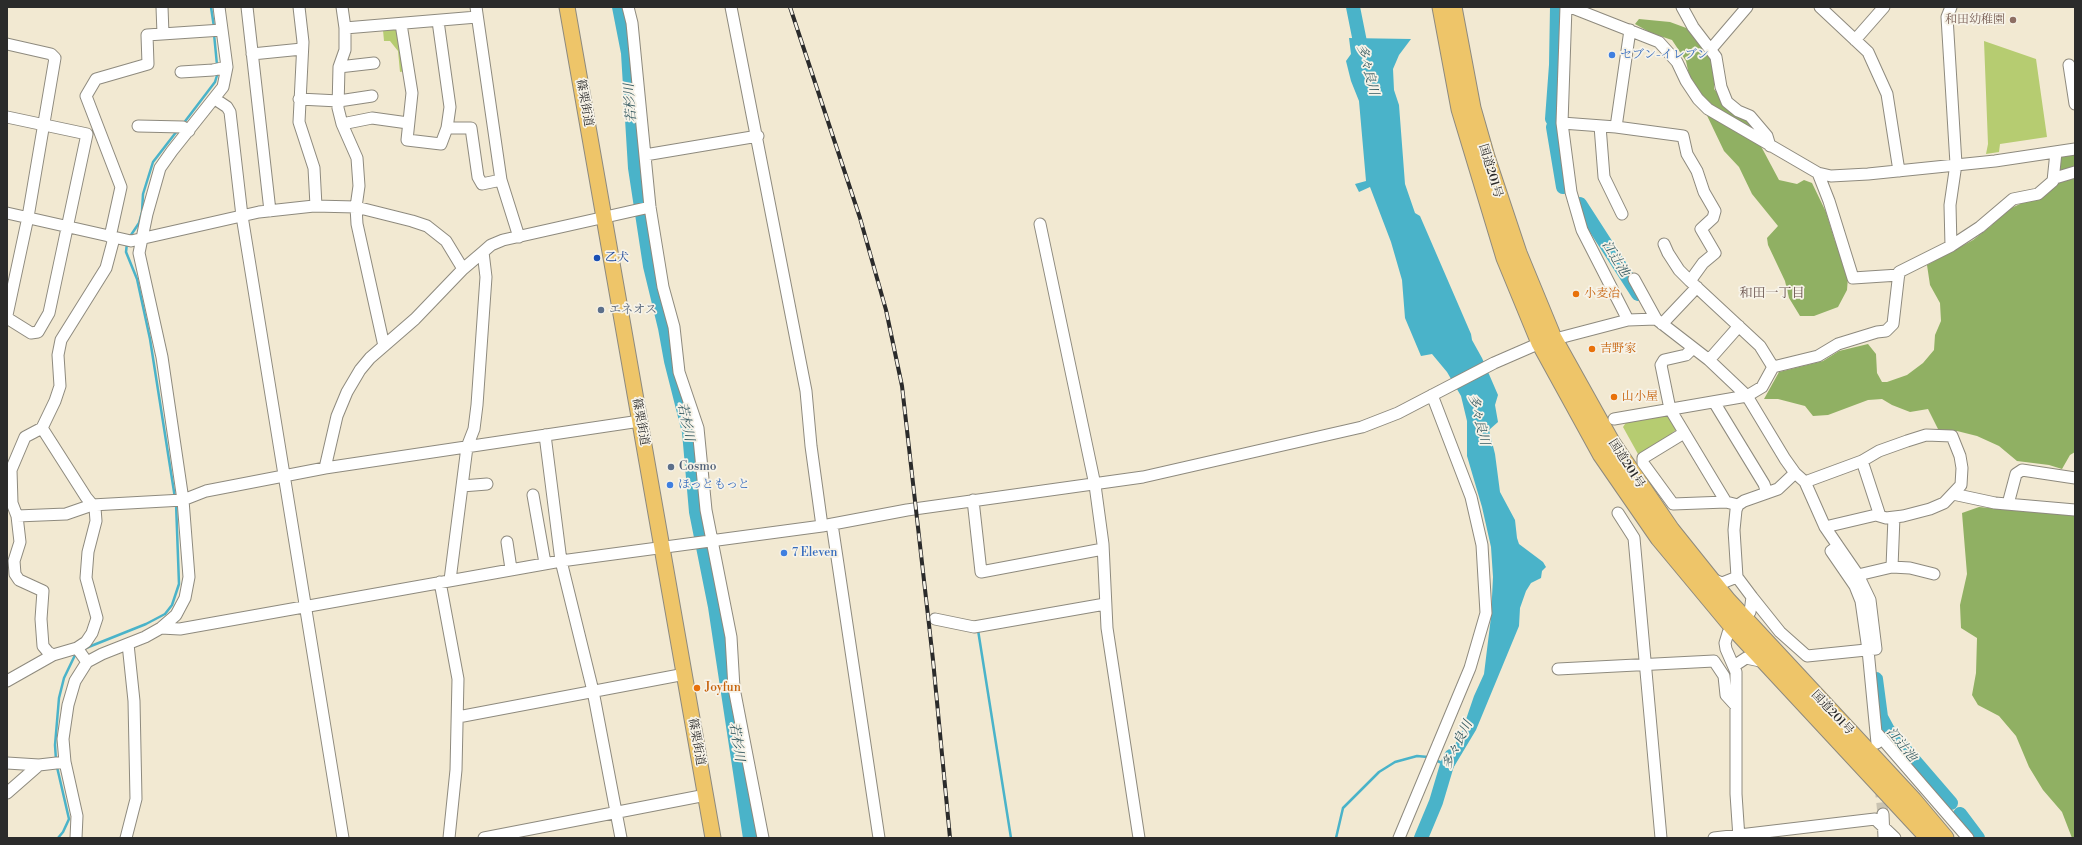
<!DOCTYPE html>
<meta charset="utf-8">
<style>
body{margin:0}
#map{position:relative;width:2082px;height:845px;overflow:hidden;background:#f2e9d2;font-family:"Libre Bodoni",serif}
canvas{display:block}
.frame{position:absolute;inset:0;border:8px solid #2b2b2b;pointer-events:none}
</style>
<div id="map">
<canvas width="2082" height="845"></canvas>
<div class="frame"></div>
</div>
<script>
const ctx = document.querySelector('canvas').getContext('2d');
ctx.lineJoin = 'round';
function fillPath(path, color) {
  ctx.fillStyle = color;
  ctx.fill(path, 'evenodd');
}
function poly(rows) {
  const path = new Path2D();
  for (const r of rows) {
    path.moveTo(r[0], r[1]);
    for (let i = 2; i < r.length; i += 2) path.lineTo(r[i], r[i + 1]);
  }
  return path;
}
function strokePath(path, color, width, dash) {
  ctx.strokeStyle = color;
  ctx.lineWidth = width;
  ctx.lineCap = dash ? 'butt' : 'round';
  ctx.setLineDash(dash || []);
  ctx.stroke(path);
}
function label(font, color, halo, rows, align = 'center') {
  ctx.font = font + ' "Libre Bodoni","Noto Serif JP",serif';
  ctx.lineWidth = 3.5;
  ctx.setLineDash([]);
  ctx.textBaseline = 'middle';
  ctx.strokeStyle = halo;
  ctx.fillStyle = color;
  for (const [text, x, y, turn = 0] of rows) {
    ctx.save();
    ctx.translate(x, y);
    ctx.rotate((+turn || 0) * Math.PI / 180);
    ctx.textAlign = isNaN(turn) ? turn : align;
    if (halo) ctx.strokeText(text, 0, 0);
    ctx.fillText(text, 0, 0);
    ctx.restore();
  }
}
fillPath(poly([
 [399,29,406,71,400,72,398,51,390,41,384,41,383,30],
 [1984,41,2036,59,2047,137,2000,144,1999,152,1986,154,1988,144],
 [1665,415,1670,416,1677,429,1654,448,1638,454,1623,427,1627,421]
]), '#b6cc71');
fillPath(poly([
 [1639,19,1670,22,1689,29,1706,46,1714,66,1714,89,1729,106,1747,120,1779,180,1797,184,1804,180,1812,183,1826,212,1835,241,1849,265,1847,290,1838,307,1814,316,1800,316,1789,298,1785,281,1768,245,1767,238,1778,226,1752,194,1739,167,1724,151,1690,80,1686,61,1672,40,1651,33,1635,24],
 [2074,153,2075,452,2070,455,2062,469,2049,465,2017,461,1999,446,1977,436,1957,431,1939,431,1928,409,1910,412,1892,405,1882,399,1868,400,1828,415,1813,416,1805,406,1778,399,1764,399,1779,372,1823,361,1839,351,1868,344,1876,354,1877,373,1882,382,1887,382,1907,375,1923,363,1934,350,1935,335,1941,321,1940,303,1930,285,1927,265,1973,240,1991,226,2003,212,2041,194,2055,182,2057,155],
 [1979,507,2020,511,2075,512,2075,838,2072,838,2062,812,2043,790,2029,767,2016,736,1999,716,1978,705,1972,695,1976,673,1977,638,1961,628,1960,605,1967,574,1962,513]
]), '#90b063');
fillPath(poly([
 [1349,38,1411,39,1399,55,1393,69,1394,90,1399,105,1405,184,1415,213,1420,216,1471,334,1472,340,1482,358,1498,395,1495,405,1498,422,1489,430,1495,454,1500,492,1515,520,1517,538,1519,544,1543,562,1546,567,1542,571,1541,578,1531,583,1526,591,1520,608,1519,626,1476,730,1449,775,1439,772,1461,734,1474,696,1484,674,1491,617,1493,577,1491,547,1482,507,1467,456,1467,421,1461,396,1447,372,1432,354,1421,356,1405,318,1402,280,1391,242,1370,187,1359,192,1355,184,1366,181,1359,101,1351,81,1346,61,1351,54]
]), '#4ab3c9');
strokePath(poly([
 [211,7,214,27],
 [214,34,217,65],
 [183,124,215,82,218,72],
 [129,238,139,223,142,212,143,194,153,162,177,131],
 [127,243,126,252,137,279,150,339,175,498],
 [978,630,1011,838],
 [86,648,146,624,165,614,172,605,179,584,176,503],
 [56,760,55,745,59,698,64,678,76,653],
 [1435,760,1447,765],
 [57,767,69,819,63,832,58,838],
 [1336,838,1343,808,1379,772,1395,762,1417,756,1428,757]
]), '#4ab3c9', 2.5);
strokePath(poly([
 [619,7,628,53,635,168,650,266,665,328,671,361,689,432,696,512,715,607,750,838],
 [1353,7,1363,57],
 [1552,119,1556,65,1557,7],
 [1553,127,1563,187],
 [1580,204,1638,294],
 [1876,679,1881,717,1888,730,1951,803],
 [1960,814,1978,838],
 [1421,838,1436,802,1447,765,1451,756]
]), '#4ab3c9', 14);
strokePath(poly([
 [1880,786,1883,814]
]), '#cac3b1', 11, [11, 5.5]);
const minor = poly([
 [162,7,163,34],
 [247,7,270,211],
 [299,7,303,42,299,122,314,168,316,206],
 [342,7,345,28,345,50,339,67,338,108,342,124,357,158,359,186,356,207,357,224,384,346],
 [476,7,501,180,519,237],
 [628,7,632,23,650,207,663,287,674,327,679,372,698,428,706,510,731,637,734,688,763,838],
 [731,7,806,391,811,446,822,526],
 [1566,7,1562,123,1571,192,1582,230,1628,320],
 [1570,7,1659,42,1677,62,1686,81,1698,99,1708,109,1818,173,1831,176,1868,174,1995,161,2075,149],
 [1682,7,1693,27,1716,57,1721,87,1727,102,1738,111,1750,116,1767,136,1770,146],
 [1820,7,1868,52,1887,94,1899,171],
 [401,24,412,93,407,140,441,144,447,128,450,107,438,21],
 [345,28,477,17],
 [1855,40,1884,7],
 [7,44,51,54,55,58,28,217,7,315],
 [1711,49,1747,7],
 [252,54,302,49],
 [2069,65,2075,104],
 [339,67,374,63],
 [181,72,213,70,227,67],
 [215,99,227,107,230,112,242,216,343,838],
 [299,99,339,101,372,96],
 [7,117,87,134,49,313,38,332,31,333,7,318],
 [1562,123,1616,127,1683,136,1687,154,1697,171,1704,192,1715,211,1713,218,1701,229,1715,253,1703,263,1690,281,1760,346,1773,367],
 [342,124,372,118,408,123],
 [138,126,183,127,189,131],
 [1600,126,1604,177,1622,214],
 [1616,127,1630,30],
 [447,128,471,128,478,177,482,184,501,180],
 [645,155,758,136],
 [1818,173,1829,201,1853,278,1899,275],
 [2055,178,2075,172],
 [7,213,131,241,259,212,314,206,356,207,412,221,427,226,446,241,463,269],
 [1040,224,1095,485,1103,544,1107,628,1139,838],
 [110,237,121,187,86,96,96,79,148,64,147,35,222,30],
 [1664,244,1668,253,1679,270,1690,281],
 [1951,246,1980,227,2013,199,2038,194,2053,181,2056,152],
 [1634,279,1656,319],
 [1662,324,1697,287],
 [1693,348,1686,355,1664,360,1661,365,1670,409,1726,502,1738,505],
 [1709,360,1739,326],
 [1714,402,1764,484,1767,493],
 [1614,419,1747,396,1762,387,1773,367,1818,356,1838,344,1877,332,1886,331,1893,324,1899,272,1951,246,1950,205,1956,164,1947,17,1951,7],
 [42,428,86,497,95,508,96,521,88,552,86,578,97,618,92,633,86,642,77,648],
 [1684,433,1643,458,1643,463,1673,504,1726,502],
 [545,435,561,561,593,691,621,838],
 [1862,461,1880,516],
 [325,468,337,416,347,392,360,370,370,358,415,319,463,269,483,252,491,245,503,240,650,207],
 [1805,482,1862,461,1879,451,1907,441,1926,435,1952,436,1960,456,1962,468,1961,485,1944,503,1930,509,1903,516,1886,518,1876,515,1825,527],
 [462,486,487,484],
 [1953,494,1995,503,2075,510],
 [533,495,545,563],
 [973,500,981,572,1103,549],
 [2008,504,2016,474,2022,470,2075,478],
 [1618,513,1634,538,1661,838],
 [17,516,66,514,92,505,183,500,206,491,325,468,640,421],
 [832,524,879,838],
 [507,542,511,569],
 [1892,567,1910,568,1934,574],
 [1858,575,1892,567,1894,517],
 [1710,578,1722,583,1737,577],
 [450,580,467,447,474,429,477,405,486,277,483,252],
 [440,582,458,679,456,770,449,838],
 [1752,597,1780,632,1807,656,1876,649,1870,600,1858,575,1838,546],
 [935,619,974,627,1105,604],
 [161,628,180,629,561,561,822,526,907,510,1143,477,1362,427,1398,413,1494,363,1540,343,1628,320,1656,319,1709,360,1747,396,1785,459,1795,473,1805,482,1825,527,1838,546,1831,551,1855,586,1861,601,1868,650,1877,743],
 [87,662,77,648,53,655,48,652,43,646,41,619,43,591,19,580,15,574,14,561,20,542,17,516,12,503,11,470,25,437,42,428,55,401,60,386,58,355,61,340,106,268,114,238],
 [1734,666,1746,658,1765,662],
 [1558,669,1714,661,1724,676,1726,695,1736,706],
 [7,681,53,655],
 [458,717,685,674],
 [1877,733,1968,838],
 [7,763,39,765],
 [7,793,39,765,65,762],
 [1883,814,1884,838],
 [76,838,77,816,65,762,63,739,68,705,75,681,87,662,102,654,145,637,161,628,176,615,185,598,189,577,183,500,162,357,139,253,147,214,160,168,172,151,223,87,227,67,219,7],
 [126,838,136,799,134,701,128,644],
 [484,838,706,795],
 [1399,838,1470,668,1486,613,1482,545,1471,497,1432,395],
 [1714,838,1875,819,1895,838],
 [1739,838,1736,794,1736,672,1726,649,1725,643,1728,633,1733,627,1750,612,1752,597,1737,577,1734,530,1736,510,1738,505,1744,501,1778,489,1795,473]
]);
const major = poly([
 [567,7,713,838]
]);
const highway = poly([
 [1441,7,1460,109,1505,258,1540,343,1601,454,1659,538,1733,627,1929,838],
 [1453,7,1472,108,1486,157,1518,253,1553,338,1611,442,1671,530,1727,600,1913,800,1945,838]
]);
strokePath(minor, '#8e8a7e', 13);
strokePath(major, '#8e8a7e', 17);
strokePath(highway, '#8e8a7e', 19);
strokePath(minor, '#fff', 11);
strokePath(major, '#eec569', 15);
strokePath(highway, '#eec569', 17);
const rail = poly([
 [790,7,860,218,886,310,902,386,933,660,950,838]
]);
strokePath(rail, '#2b2b2b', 4);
strokePath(rail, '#f7f3e8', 2.5, [8]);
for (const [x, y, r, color] of [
 [2013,20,4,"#8d6e63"],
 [1612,55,4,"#3f7fe0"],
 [597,258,4,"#1a4fb4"],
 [1576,294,4,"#e8710a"],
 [601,310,4,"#5c6f8a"],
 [1592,349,4,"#e8710a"],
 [1614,397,4,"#e8710a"],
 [671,467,4,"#5c6f8a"],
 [670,485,4,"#3f7fe0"],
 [784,553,4,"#3f7fe0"],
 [697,688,4,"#e8710a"]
]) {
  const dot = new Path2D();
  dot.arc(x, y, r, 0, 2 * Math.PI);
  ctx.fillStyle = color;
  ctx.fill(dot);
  strokePath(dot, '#f7f3e8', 1.5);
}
label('12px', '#785e54', '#f7f3e8', [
 ["和田幼稚園",2005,20]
], 'right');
label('12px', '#366cbe', '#f7f3e8', [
 ["セブン-イレブン",1620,55],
 ["ほっともっと",678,485],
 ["7 Eleven",792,553]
], 'left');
label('12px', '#2b2b2b', '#f7f3e8', [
 ["篠栗街道",584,103,80],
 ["国道201号",1490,171,73],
 ["篠栗街道",640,422,80],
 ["国道201号",1626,464,57],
 ["国道201号",1832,713,47],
 ["篠栗街道",696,742,80]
]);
label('12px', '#164399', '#f7f3e8', [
 ["乙犬",605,258]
], 'left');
label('12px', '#c56008', '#f7f3e8', [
 ["小麦冶",1584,294],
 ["吉野家",1600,349],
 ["山小屋",1622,397],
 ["Joyfun",705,688]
], 'left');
label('12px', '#4e5e75', '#f7f3e8', [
 ["エネオス",609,310],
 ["Cosmo",679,467]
], 'left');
label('italic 13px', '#365b62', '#f7f3e8', [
 ["多々良川",1367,70,75],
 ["若杉川",631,103,-94],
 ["江辻池",1615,259,58],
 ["多々良川",1478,420,76],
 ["若杉川",685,422,78],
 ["若杉川",736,742,81],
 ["多々良川",1458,745,-64],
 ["江辻池",1901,745,51]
]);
label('13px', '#69534e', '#f7f3e8', [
 ["和田一丁目",1772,294]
]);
</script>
